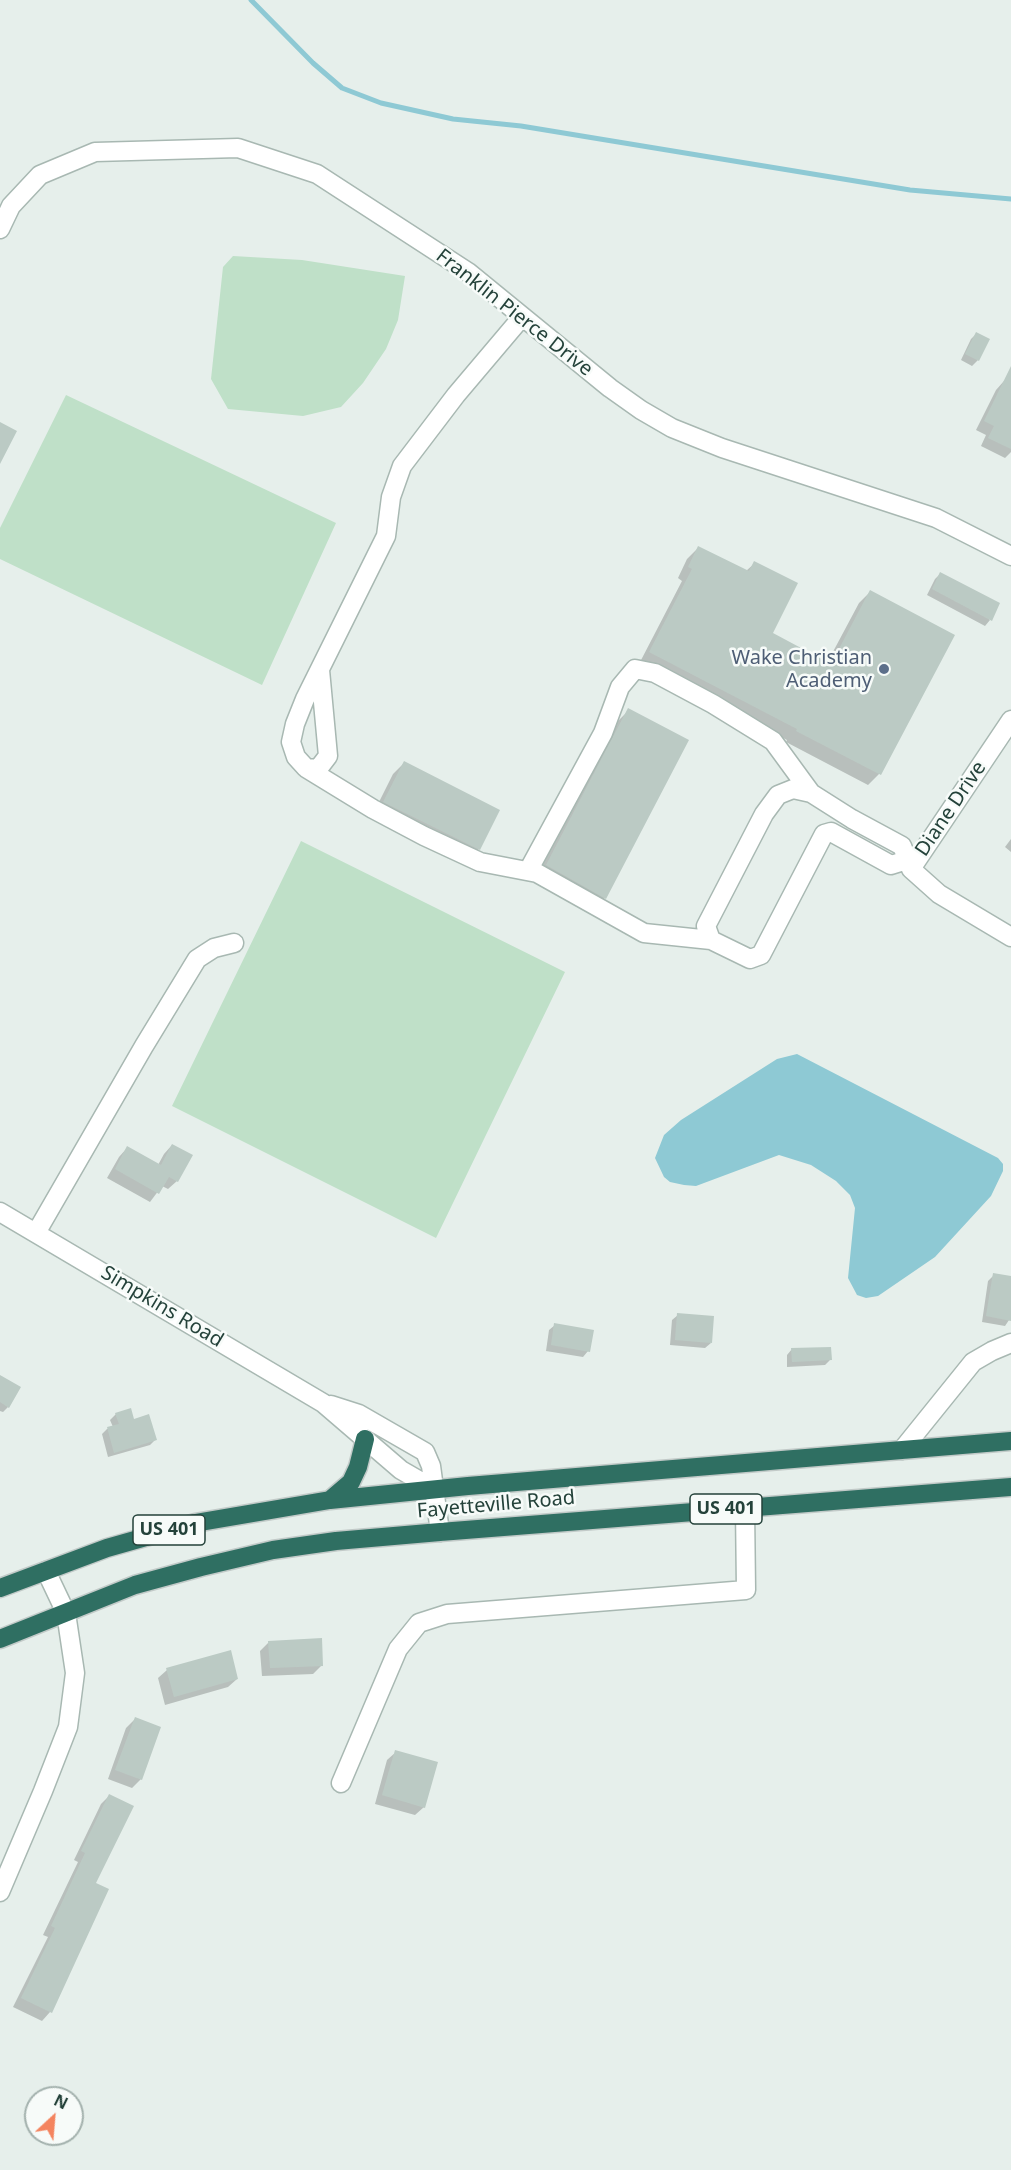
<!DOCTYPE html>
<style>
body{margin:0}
#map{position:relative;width:1011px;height:2170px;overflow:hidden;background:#e6efeb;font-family:"Noto Sans",sans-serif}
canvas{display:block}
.north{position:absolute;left:24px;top:2086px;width:60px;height:60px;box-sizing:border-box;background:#f7fbf9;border:2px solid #a3b1ad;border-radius:50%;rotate:26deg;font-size:16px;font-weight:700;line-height:24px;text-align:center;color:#24423a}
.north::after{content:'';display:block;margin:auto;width:21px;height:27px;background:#f4845f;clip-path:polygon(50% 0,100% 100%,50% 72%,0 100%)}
</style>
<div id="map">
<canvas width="1011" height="2170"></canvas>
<div class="north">N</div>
</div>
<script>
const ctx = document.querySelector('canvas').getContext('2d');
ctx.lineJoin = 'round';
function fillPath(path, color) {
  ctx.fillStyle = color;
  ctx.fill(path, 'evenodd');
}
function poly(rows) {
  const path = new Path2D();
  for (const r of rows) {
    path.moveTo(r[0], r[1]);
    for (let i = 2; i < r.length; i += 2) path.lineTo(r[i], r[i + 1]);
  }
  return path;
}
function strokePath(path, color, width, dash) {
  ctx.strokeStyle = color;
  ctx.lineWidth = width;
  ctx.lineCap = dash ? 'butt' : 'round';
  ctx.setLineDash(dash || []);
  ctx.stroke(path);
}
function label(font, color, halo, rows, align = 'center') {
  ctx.font = font + ' "Noto Sans",sans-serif';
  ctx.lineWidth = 5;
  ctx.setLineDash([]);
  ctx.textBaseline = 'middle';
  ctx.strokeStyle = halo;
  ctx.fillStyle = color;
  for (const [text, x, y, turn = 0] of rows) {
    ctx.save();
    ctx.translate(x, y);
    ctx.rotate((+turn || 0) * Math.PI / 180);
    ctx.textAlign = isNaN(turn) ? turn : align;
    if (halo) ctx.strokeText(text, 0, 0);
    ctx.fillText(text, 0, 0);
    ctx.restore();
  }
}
fillPath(poly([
 [233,256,302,260,405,276,398,320,386,349,363,383,341,407,303,416,228,409,211,379,223,267],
 [66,395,336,523,262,685,0,559,0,528],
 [301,841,565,972,436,1238,172,1106]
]), '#bfe0c8');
fillPath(poly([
 [797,1054,998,1158,1003,1164,1003,1171,991,1196,935,1257,878,1296,866,1298,857,1295,848,1278,855,1208,850,1195,836,1181,811,1165,779,1155,696,1186,684,1185,670,1182,664,1177,655,1158,664,1135,681,1120,777,1059]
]), '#8ec9d4');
fillPath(poly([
 [976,334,978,360,972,366,961,360,971,339],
 [1004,381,1011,385,1011,452,1005,458,981,446,986,435,976,430,996,390],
 [698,548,746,571,755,563,771,634,827,663,859,603,870,592,953,635,879,774,868,785,786,742,787,740,639,664,682,581,678,578,687,559],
 [940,574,990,620,985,626,927,595,935,579],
 [629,710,605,898,593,910,535,877,617,722],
 [404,763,479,849,467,860,373,814,393,774],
 [1011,839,1011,852,1005,847],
 [172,1145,177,1181,168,1189,162,1186,150,1202,107,1178,119,1157,127,1148,158,1165,164,1154],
 [994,1275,1011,1278,1011,1317,1005,1326,982,1322,988,1281],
 [678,1315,711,1343,705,1348,670,1345,672,1320],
 [555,1325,588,1351,583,1357,546,1351,549,1330],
 [792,1349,830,1360,825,1365,787,1367,787,1355],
 [0,1377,8,1407,3,1412,0,1411],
 [116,1414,133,1421,155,1440,150,1445,108,1457,102,1434,107,1429,113,1427,110,1420],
 [269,1642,322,1665,313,1674,262,1676,260,1651],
 [167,1670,237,1679,228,1687,165,1705,158,1678],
 [135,1719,141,1779,132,1788,108,1779,126,1728],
 [396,1752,424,1807,415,1815,375,1804,387,1760],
 [109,1796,94,1883,50,2012,42,2021,13,2007,48,1937,43,1935,78,1862,74,1860,101,1804]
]), '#0003');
strokePath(poly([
 [251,0,313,63,342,88,381,103,453,119,521,126,910,190,1011,199]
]), '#8ec9d4', 5);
fillPath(poly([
 [976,332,990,339,979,361,965,354],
 [1011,366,1011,449,988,438,994,426,984,421],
 [0,422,17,431,0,464],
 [698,546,749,571,754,561,798,583,773,633,831,664,870,590,955,635,881,775,796,731,797,729,649,652,692,569,688,567],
 [940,572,1000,603,992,621,932,589],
 [628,708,689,740,606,899,546,865],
 [404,761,500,810,480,850,383,802],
 [172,1144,193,1155,178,1182,169,1177,159,1194,115,1169,127,1146,161,1165],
 [993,1273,1011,1276,1011,1321,986,1316],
 [677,1313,714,1316,712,1343,675,1340],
 [554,1323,594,1330,590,1352,551,1345],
 [831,1347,832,1360,792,1362,791,1348],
 [0,1375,21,1387,9,1408,0,1402],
 [131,1408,134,1419,149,1414,157,1440,114,1453,107,1427,119,1424,115,1413],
 [322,1638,323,1666,270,1668,268,1641],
 [231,1650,238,1679,174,1697,166,1668],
 [135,1717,161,1727,142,1780,115,1770],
 [395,1750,438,1762,425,1808,382,1795],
 [109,1794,134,1806,96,1883,109,1889,52,2013,21,1998,55,1928,51,1926,85,1853,81,1851]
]), '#bbcac4');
const minor = poly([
 [0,229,11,206,40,175,95,152,238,148,317,174,468,272,610,388,641,410,672,428,722,448,936,518,1011,556],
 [320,670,328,756,318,769,306,768,296,757,291,742,295,724,305,699,386,536,391,497,402,466,456,395,522,317],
 [306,768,373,809,424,836,480,862,537,873,644,933,711,940],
 [811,793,793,789,778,795,764,814,706,926,711,940,750,959,761,955,824,834,831,832,891,865,907,860],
 [911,869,1011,720],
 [528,871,603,733,620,687,635,669,655,673,713,704,773,741,811,793,852,819,902,846,911,869,939,894,1011,937],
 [0,1212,323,1403,401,1470,434,1489],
 [36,1233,144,1046,197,959,214,948,234,943],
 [331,1405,359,1414,425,1452,431,1466,440,1532],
 [902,1450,973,1362,992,1351,1011,1343],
 [341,1783,398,1649,419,1623,447,1614,746,1590,745,1508],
 [0,1892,43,1791,68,1727,75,1673,66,1613,46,1571]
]);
const highway = poly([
 [330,1500,351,1482,358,1467,365,1439],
 [0,1588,107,1548,195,1523,330,1500,468,1486,1011,1441],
 [0,1639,135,1585,201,1567,273,1550,336,1541,440,1532,1011,1487]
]);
strokePath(minor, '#a8b8b2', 21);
strokePath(highway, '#c2cac8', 21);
strokePath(minor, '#fff', 18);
strokePath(highway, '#2f6f62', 18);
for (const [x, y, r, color] of [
 [884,669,6,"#5c6f8a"]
]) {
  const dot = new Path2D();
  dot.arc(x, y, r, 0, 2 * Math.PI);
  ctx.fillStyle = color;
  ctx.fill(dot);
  strokePath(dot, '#f7fbf9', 2);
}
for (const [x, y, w] of [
 [726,1509,72],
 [169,1530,72]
]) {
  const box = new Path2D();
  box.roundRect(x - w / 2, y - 15, w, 30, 4.5);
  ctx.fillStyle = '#f7fbf9';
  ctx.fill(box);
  strokePath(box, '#24423a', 1.5);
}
label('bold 18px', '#24423a', null, [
 ["US 401",726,1509],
 ["US 401",169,1530]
]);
label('20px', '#24423a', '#f7fbf9', [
 ["Franklin Pierce Drive",514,313,38],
 ["Diane Drive",951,809,-56],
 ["Simpkins Road",162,1307,31],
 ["Fayetteville Road",496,1505,-5]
]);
label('20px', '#4e5e75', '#f7fbf9', [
 ["Wake Christian",872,658],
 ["Academy",872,681]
], 'right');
</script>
